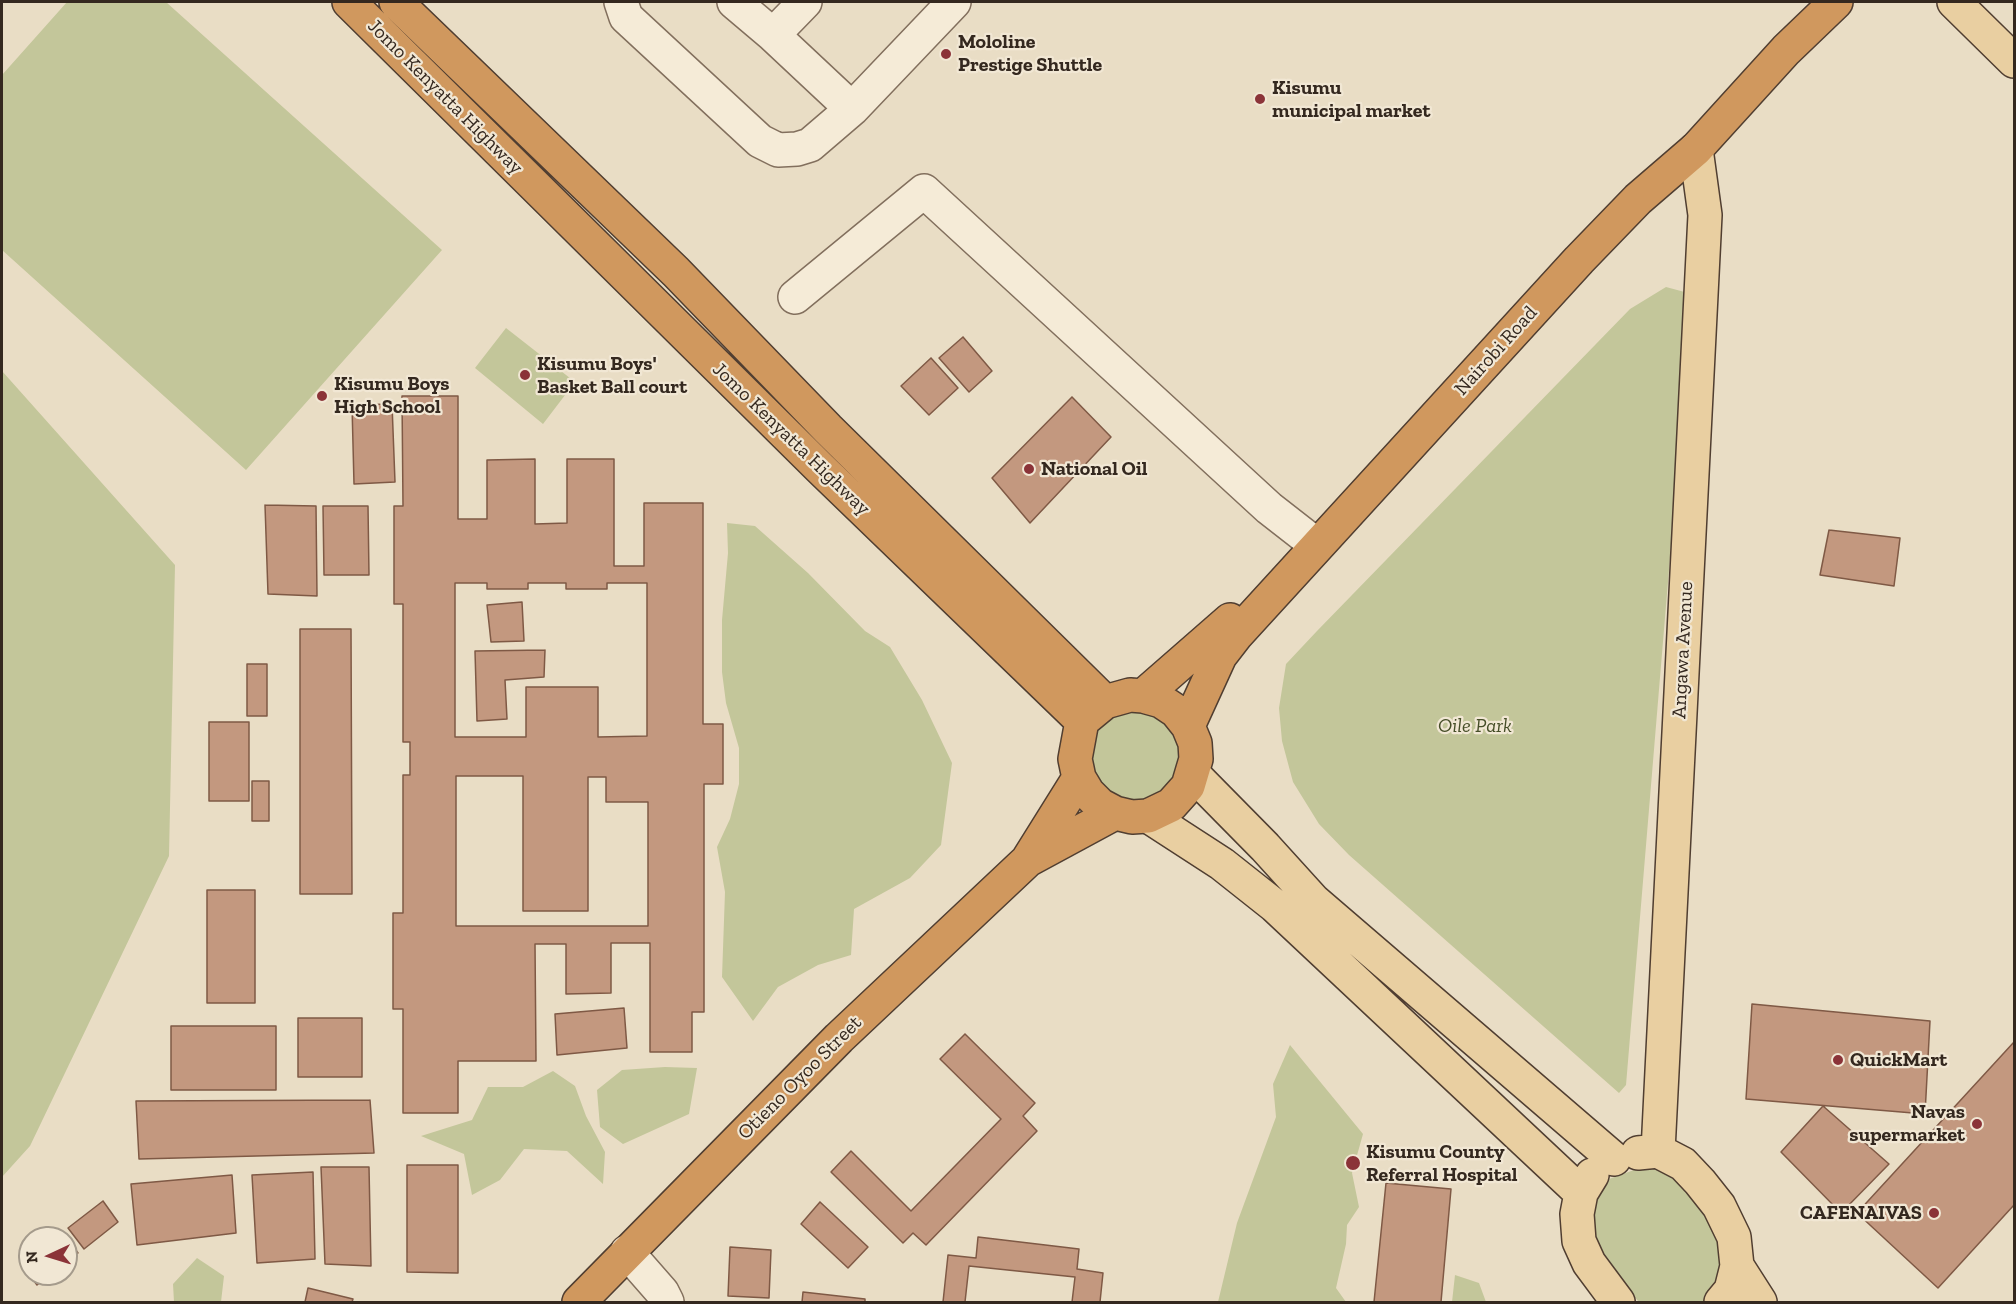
<!DOCTYPE html>
<style>
body{margin:0}
#map{position:relative;width:2016px;height:1304px;overflow:hidden;background:#e9ddc5;font-family:"Zilla Slab",serif}
canvas{display:block}
.frame{position:absolute;inset:0;border:3px solid #34281f;pointer-events:none}
.north{position:absolute;left:18px;top:1226px;width:60px;height:60px;box-sizing:border-box;background:#f1e7d4;border:2px solid #a59b8c;border-radius:50%;rotate:266deg;font-size:16px;font-weight:700;line-height:24px;text-align:center;color:#34281f}
.north::after{content:'';display:block;margin:auto;width:21px;height:27px;background:#8b3338;clip-path:polygon(50% 0,100% 100%,50% 72%,0 100%)}
</style>
<div id="map">
<canvas width="2016" height="1304"></canvas>
<div class="frame"></div>
<div class="north">N</div>
</div>
<script>
const ctx = document.querySelector('canvas').getContext('2d');
ctx.lineJoin = 'round';
function fillPath(path, color) {
  ctx.fillStyle = color;
  ctx.fill(path, 'evenodd');
}
function poly(rows) {
  const path = new Path2D();
  for (const r of rows) {
    path.moveTo(r[0], r[1]);
    for (let i = 2; i < r.length; i += 2) path.lineTo(r[i], r[i + 1]);
  }
  return path;
}
function strokePath(path, color, width, dash) {
  ctx.strokeStyle = color;
  ctx.lineWidth = width;
  ctx.lineCap = dash ? 'butt' : 'round';
  ctx.setLineDash(dash || []);
  ctx.stroke(path);
}
function label(font, color, halo, rows, align = 'center') {
  ctx.font = font + ' "Zilla Slab",serif';
  ctx.lineWidth = 4.5;
  ctx.setLineDash([]);
  ctx.textBaseline = 'middle';
  ctx.strokeStyle = halo;
  ctx.fillStyle = color;
  for (const [text, x, y, turn = 0] of rows) {
    ctx.save();
    ctx.translate(x, y);
    ctx.rotate((+turn || 0) * Math.PI / 180);
    ctx.textAlign = isNaN(turn) ? turn : align;
    if (halo) ctx.strokeText(text, 0, 0);
    ctx.fillText(text, 0, 0);
    ctx.restore();
  }
}
fillPath(poly([
 [67,2,166,2,442,250,246,470,2,250,2,75],
 [1666,287,1692,294,1626,1085,1619,1093,1349,855,1319,824,1293,782,1282,741,1279,708,1286,664,1317,631,1630,309],
 [506,328,575,382,543,424,475,368],
 [2,371,175,565,169,856,30,1146,2,1177],
 [727,523,755,526,808,573,865,631,890,647,922,700,952,763,941,845,910,878,854,909,851,955,818,965,778,987,753,1021,722,977,725,892,717,847,730,819,739,784,739,748,726,703,722,672,722,620,728,553],
 [1147,701,1188,739,1175,798,1110,806,1083,761,1092,724],
 [1290,1045,1363,1134,1352,1173,1359,1207,1347,1225,1346,1244,1336,1288,1346,1302,1218,1302,1237,1223,1276,1117,1273,1084],
 [665,1067,697,1068,689,1114,623,1144,600,1127,597,1090,622,1070],
 [553,1071,575,1086,586,1116,605,1152,603,1184,567,1151,524,1149,500,1180,472,1195,464,1154,421,1136,472,1120,488,1087,523,1087],
 [1654,1167,1683,1181,1702,1201,1726,1251,1711,1302,1638,1301,1608,1267,1590,1234,1593,1198,1609,1179,1634,1170],
 [197,1258,224,1276,221,1302,174,1302,173,1284],
 [1455,1275,1479,1283,1486,1302,1452,1302]
]), '#c3c69a');
const building = poly([
 [963,337,992,371,969,392,939,358,963,337],
 [931,358,958,388,929,415,901,386,931,358],
 [402,396,458,396,458,519,487,519,487,460,535,459,535,524,567,523,567,459,614,459,614,566,644,566,644,503,703,503,703,724,723,724,723,784,704,784,704,1012,692,1012,692,1052,650,1052,650,943,611,943,611,993,566,994,566,944,535,944,536,1061,458,1061,458,1113,403,1113,403,1009,393,1009,393,913,403,913,403,775,410,775,410,742,403,742,403,604,394,604,394,506,403,506,402,396],
 [455,583,487,583,487,589,528,589,528,583,566,583,566,589,607,589,607,583,647,583,647,736,598,737,598,687,526,687,526,737,455,737,455,583],
 [456,776,523,776,523,911,588,911,588,777,606,777,606,802,648,802,648,926,456,926,456,776],
 [1072,397,1111,437,1030,523,992,478,1072,397],
 [392,404,395,482,354,484,352,405,392,404],
 [265,505,316,506,317,596,268,594,265,505],
 [323,506,368,506,369,575,324,575,323,506],
 [1829,530,1900,538,1894,586,1820,575,1829,530],
 [522,602,524,641,491,642,487,605,522,602],
 [300,629,351,629,352,894,300,894,300,629],
 [545,650,544,677,505,680,507,719,477,721,475,651,545,650],
 [247,664,267,664,267,716,247,716,247,664],
 [209,722,249,722,249,801,209,801,209,722],
 [252,781,269,781,269,821,252,821,252,781],
 [207,890,255,890,255,1003,207,1003,207,890],
 [1752,1004,1930,1021,1925,1114,1746,1099,1752,1004],
 [624,1008,627,1048,557,1055,555,1014,624,1008],
 [298,1018,362,1018,362,1077,298,1077,298,1018],
 [171,1026,276,1026,276,1090,171,1090,171,1026],
 [965,1034,1035,1103,1023,1116,1037,1131,926,1245,913,1233,903,1243,831,1172,851,1151,911,1211,1001,1119,940,1059,965,1034],
 [2014,1042,2014,1205,1938,1288,1857,1213,2014,1042],
 [370,1100,374,1153,139,1159,136,1101,370,1100],
 [1823,1106,1889,1164,1841,1213,1781,1152,1823,1106],
 [407,1165,458,1165,458,1273,407,1272,407,1165],
 [321,1167,369,1167,371,1266,325,1264,321,1167],
 [313,1172,315,1259,257,1263,252,1175,313,1172],
 [232,1175,236,1233,137,1245,131,1184,232,1175],
 [1386,1183,1451,1189,1441,1302,1374,1302,1386,1183],
 [103,1201,118,1222,84,1249,68,1228,103,1201],
 [820,1202,868,1247,848,1268,801,1224,820,1202],
 [64,1234,78,1253,66,1262,66,1238,60,1238,64,1234],
 [978,1237,1079,1249,1077,1269,1103,1273,1100,1302,1072,1302,1075,1277,969,1266,965,1302,943,1302,948,1255,976,1258,978,1237],
 [730,1247,771,1250,769,1298,728,1296,730,1247],
 [30,1261,30,1274,51,1274,37,1285,23,1266,30,1261],
 [308,1288,353,1299,352,1302,305,1302,308,1288],
 [803,1292,865,1299,865,1302,802,1302,803,1292]
]);
fillPath(building, '#c3987f');
strokePath(building, '#7f5945', 1.5);
const minor = poly([
 [621,2,626,17,760,141,778,150,797,149,810,145,852,109,954,2],
 [734,2,773,35,852,109],
 [773,35,805,2],
 [795,297,924,191,1269,508,1310,540],
 [627,1252,662,1292,667,1302]
]);
const major = poly([
 [1954,2,2014,61],
 [1193,774,1265,847,1314,901,1614,1159],
 [1148,816,1222,864,1275,906,1581,1193],
 [1658,1151,1705,215,1696,149],
 [1638,1153,1658,1151,1683,1164,1700,1182,1719,1206,1734,1237,1737,1266,1731,1290,1721,1302],
 [1592,1175,1581,1193,1577,1214,1579,1241,1589,1263,1618,1302],
 [1737,1266,1760,1302]
]);
const highway = poly([
 [349,2,820,468,1082,721],
 [396,2,676,272,828,429,1105,702],
 [1130,695,1143,696,1161,701,1176,711,1188,726,1195,743,1196,759,1188,786,1171,805,1148,816,1132,817,1115,813,1100,805,1088,793,1079,778,1075,759,1082,721,1105,702,1130,695],
 [1143,696,1230,620],
 [1188,726,1220,656,1237,634,1579,260,1638,199,1696,149,1786,50,1836,2],
 [1029,858,1079,778],
 [579,1302,839,1038,1028,860,1115,813]
]);
strokePath(minor, '#826f5d', 36);
strokePath(major, '#503e31', 36);
strokePath(highway, '#503e31', 36);
strokePath(minor, '#f5ebd7', 33);
strokePath(major, '#e9cfa1', 33);
strokePath(highway, '#d0985e', 33);
for (const [x, y, r, color] of [
 [946,54,6,"#8b3338"],
 [1260,99,6,"#8b3338"],
 [525,375,6,"#8b3338"],
 [322,396,6,"#8b3338"],
 [1029,469,6,"#8b3338"],
 [1838,1060,6,"#8b3338"],
 [1977,1124,6,"#8b3338"],
 [1353,1163,8,"#8b3338"],
 [1934,1213,6,"#8b3338"]
]) {
  const dot = new Path2D();
  dot.arc(x, y, r, 0, 2 * Math.PI);
  ctx.fillStyle = color;
  ctx.fill(dot);
  strokePath(dot, '#f1e7d4', 2);
}
label('bold 20px', '#34281f', '#f1e7d4', [
 ["Mololine",958,42],
 ["Prestige Shuttle",958,65],
 ["Kisumu",1272,88],
 ["municipal market",1272,111],
 ["Kisumu Boys'",537,364],
 ["Basket Ball court",537,387],
 ["Kisumu Boys",334,384],
 ["High School",334,407],
 ["National Oil",1041,469],
 ["QuickMart",1850,1060],
 ["Navas",1965,1112,"right"],
 ["supermarket",1965,1135,"right"],
 ["Kisumu County",1366,1152],
 ["Referral Hospital",1366,1175],
 ["CAFENAIVAS",1922,1213,"right"]
], 'left');
label('20px', '#34281f', '#f1e7d4', [
 ["Jomo Kenyatta Highway",445,97,45],
 ["Nairobi Road",1496,351,-48],
 ["Jomo Kenyatta Highway",791,439,44],
 ["Angawa Avenue",1683,650,-87],
 ["Otieno Oyoo Street",800,1078,-45]
]);
label('italic 20px', '#464e28', '#f1e7d4', [
 ["Oile Park",1475,726]
]);
</script>
